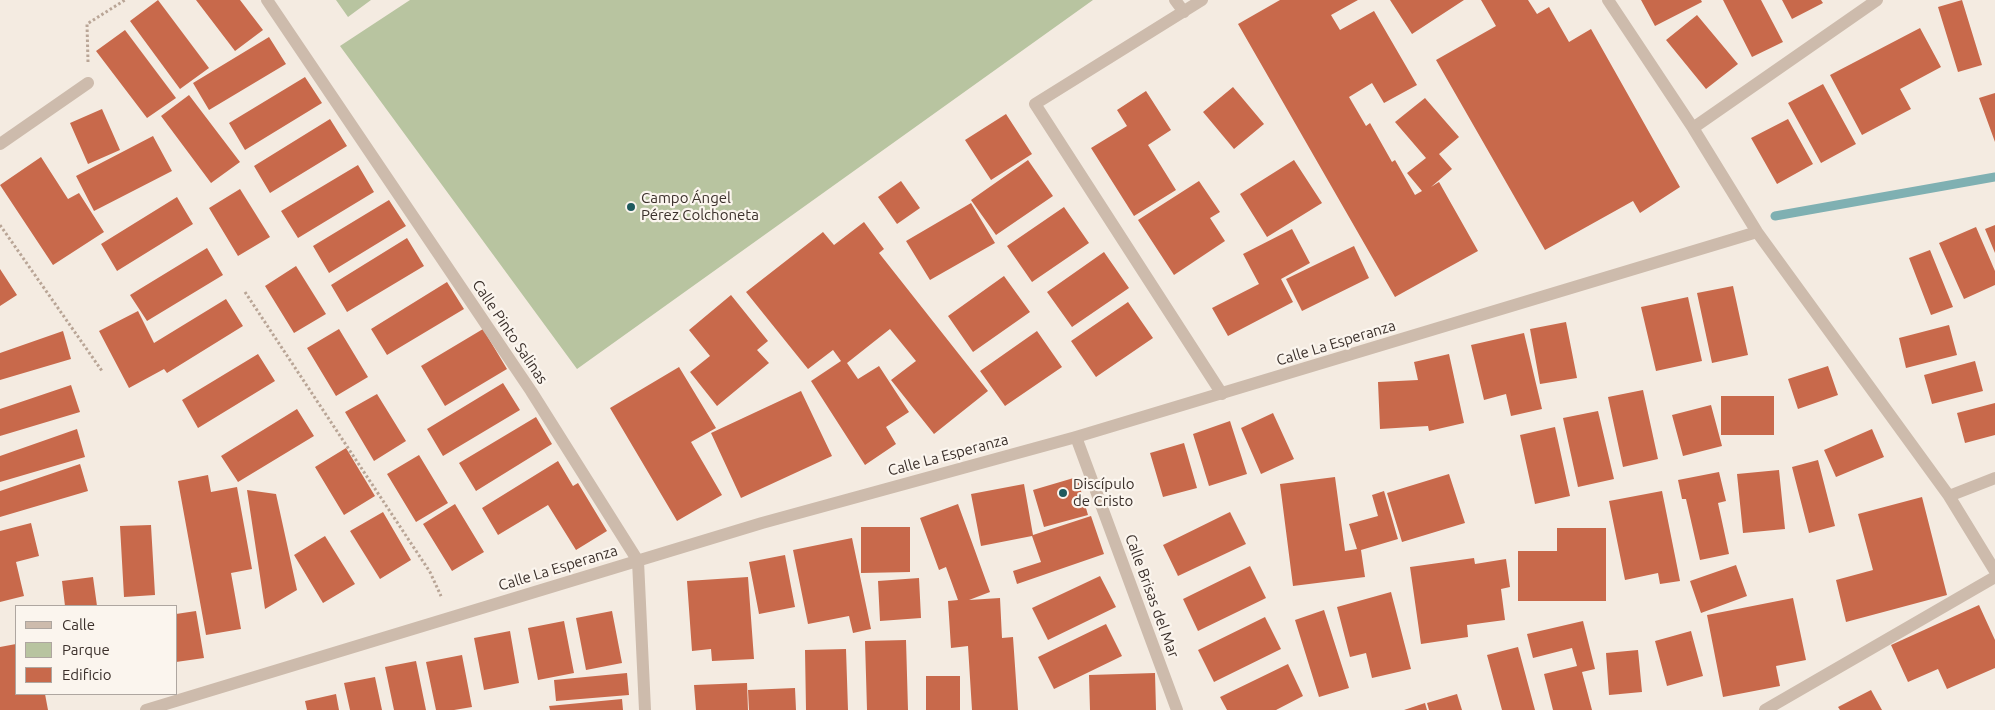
<!DOCTYPE html>
<meta charset="utf-8">
<style>
body{margin:0}
#map{position:relative;width:1995px;height:710px;overflow:hidden;background:#f4ebe1;font-family:Ubuntu,sans-serif}
canvas{display:block}
.legend{position:absolute;left:15px;top:605px;width:162px;height:90px;box-sizing:border-box;background:#fbf5ee;border:1px solid #aea6a0;margin:0;padding:6px 9px;list-style:none;font-size:15px;color:#3b302b}
.legend li{display:flex;align-items:center;gap:10px;height:25px}
.legend b{width:25px;border:1px solid #aea6a0}
</style>
<div id="map">
<canvas width="1995" height="710"></canvas>
<ul class="legend">
<li><b style="height:6px;background:#cdbbac"></b>Calle</li>
<li><b style="height:14px;background:#b8c4a0"></b>Parque</li>
<li><b style="height:14px;background:#c8694b"></b>Edificio</li>
</ul>
</div>
<script>
const ctx = document.querySelector('canvas').getContext('2d');
ctx.lineJoin = 'round';
function fillPath(path, color) {
  ctx.fillStyle = color;
  ctx.fill(path, 'evenodd');
}
function poly(rows) {
  const path = new Path2D();
  for (const r of rows) {
    path.moveTo(r[0], r[1]);
    for (let i = 2; i < r.length; i += 2) path.lineTo(r[i], r[i + 1]);
  }
  return path;
}
function strokePath(path, color, width, dash) {
  ctx.strokeStyle = color;
  ctx.lineWidth = width;
  ctx.lineCap = dash ? 'butt' : 'round';
  ctx.setLineDash(dash || []);
  ctx.stroke(path);
}
function label(font, color, halo, rows, align = 'center') {
  ctx.font = font + ' Ubuntu,sans-serif';
  ctx.lineWidth = 4.5;
  ctx.setLineDash([]);
  ctx.textBaseline = 'middle';
  ctx.strokeStyle = halo;
  ctx.fillStyle = color;
  for (const [text, x, y, turn = 0] of rows) {
    ctx.save();
    ctx.translate(x, y);
    ctx.rotate((+turn || 0) * Math.PI / 180);
    ctx.textAlign = isNaN(turn) ? turn : align;
    if (halo) ctx.strokeText(text, 0, 0);
    ctx.fillText(text, 0, 0);
    ctx.restore();
  }
}
fillPath(poly([
 [336,0,371,0,348,17],
 [410,0,1093,0,577,369,340,46]
]), '#b8c4a0');
strokePath(poly([
 [1775,216,1995,177]
]), '#7fb0b2', 9);
fillPath(poly([
 [158,0,209,68,180,89,130,21],
 [196,0,240,0,263,30,235,51],
 [1280,0,1358,0,1331,15,1340,30,1374,11,1417,85,1384,103,1372,83,1349,97,1366,126,1370,123,1392,162,1395,160,1415,195,1422,191,1407,173,1426,158,1395,122,1425,98,1459,137,1439,154,1452,169,1431,187,1439,182,1478,251,1395,297,1238,24],
 [1390,0,1464,0,1412,34],
 [1481,0,1528,0,1537,14,1549,7,1569,42,1591,29,1680,187,1640,213,1633,201,1545,250,1436,60,1496,26],
 [1641,0,1701,0,1702,2,1655,26],
 [1723,0,1761,0,1783,42,1752,57],
 [1782,0,1821,0,1823,3,1792,19],
 [1962,0,1982,65,1958,72,1938,7],
 [1697,15,1738,64,1706,89,1666,40],
 [1920,28,1941,67,1900,89,1911,109,1862,135,1830,75],
 [125,30,176,98,147,118,96,51],
 [269,37,286,64,209,110,193,83],
 [305,77,322,103,245,150,229,123],
 [1823,84,1856,144,1821,163,1788,103],
 [1233,87,1264,124,1234,149,1203,112],
 [1146,91,1171,130,1148,145,1176,190,1134,216,1091,148,1127,126,1117,110],
 [1995,93,1995,142,1979,98],
 [189,95,240,162,211,183,161,116],
 [102,109,120,150,88,164,70,123],
 [1006,114,1032,154,991,180,965,140],
 [330,119,347,146,270,193,254,166],
 [1788,119,1813,164,1777,184,1751,138],
 [153,136,172,171,94,211,76,176],
 [41,157,68,199,79,193,104,232,53,265,0,185],
 [1028,160,1053,196,996,235,971,200],
 [1294,160,1322,203,1267,237,1240,194],
 [358,165,374,192,298,238,281,211],
 [901,181,920,208,897,224,878,197],
 [1199,181,1220,212,1210,218,1225,241,1174,275,1138,220],
 [240,189,270,237,238,256,209,208],
 [177,197,193,224,117,271,101,244],
 [389,200,406,226,329,273,313,246],
 [971,203,995,243,930,280,906,241],
 [1064,207,1089,243,1032,282,1007,246],
 [864,222,884,249,879,253,988,391,934,434,891,380,916,361,890,329,847,363,858,379,879,366,909,412,886,427,896,444,865,465,811,381,841,361,833,350,808,369,746,292,823,232,834,245],
 [1995,225,1995,253,1985,229],
 [1976,227,1995,271,1995,285,1964,299,1939,243],
 [1292,229,1310,263,1281,279,1293,302,1228,336,1212,308,1259,284,1243,254],
 [407,238,424,266,347,312,331,285],
 [1354,246,1369,278,1302,311,1286,279],
 [207,248,223,275,147,321,130,295],
 [1930,250,1953,307,1931,315,1909,258],
 [1104,252,1129,288,1072,327,1047,292],
 [296,266,326,314,294,333,265,286],
 [0,269,17,295,0,306],
 [1004,276,1030,312,973,352,948,316],
 [447,282,464,309,387,355,371,329],
 [1733,286,1748,355,1712,363,1697,293],
 [731,295,768,341,757,350,769,363,717,406,690,372,710,356,689,330],
 [1688,297,1702,361,1656,371,1641,307],
 [226,299,243,326,167,373,164,369,129,388,99,331,138,311,154,343],
 [1128,302,1153,338,1096,377,1071,341],
 [1566,322,1577,378,1540,384,1530,329],
 [1949,325,1957,355,1906,368,1899,338],
 [339,329,368,377,336,396,307,348],
 [483,329,507,369,445,406,421,366],
 [63,331,71,359,0,380,0,353],
 [1037,331,1062,367,1005,406,980,371],
 [1524,333,1542,409,1511,416,1506,394,1484,400,1471,345],
 [258,354,275,381,198,428,182,400],
 [1449,354,1464,423,1429,431,1428,426,1380,429,1378,382,1418,380,1414,362],
 [1975,361,1983,391,1932,404,1924,375],
 [1828,366,1838,395,1798,409,1788,379],
 [679,367,716,428,691,442,722,495,677,521,610,408],
 [503,383,520,410,443,456,427,429],
 [71,385,80,412,0,436,0,409],
 [1643,390,1658,459,1623,467,1608,397],
 [801,391,832,456,741,498,711,433],
 [377,394,406,441,374,461,345,412],
 [1721,396,1774,396,1774,435,1721,435],
 [1995,403,1995,435,1965,443,1957,413],
 [1711,405,1722,446,1683,456,1672,415],
 [297,409,314,436,238,482,221,456],
 [1598,411,1614,479,1578,487,1563,418],
 [1273,413,1294,459,1261,474,1241,428],
 [536,417,552,444,476,491,459,463],
 [1230,421,1247,474,1209,486,1193,434],
 [1555,427,1570,496,1535,504,1520,435],
 [77,429,85,457,0,482,0,456],
 [1872,429,1884,457,1836,477,1824,450],
 [1184,443,1197,488,1163,497,1150,453],
 [346,448,375,496,344,515,315,467],
 [419,455,448,503,416,522,387,474],
 [1818,460,1835,526,1809,533,1792,467],
 [558,461,573,486,578,483,607,531,576,550,548,505,498,535,482,508],
 [80,464,88,491,0,517,0,491],
 [1779,470,1785,529,1743,533,1737,474],
 [1719,472,1726,501,1718,503,1729,554,1700,560,1686,499,1682,499,1678,480],
 [1449,474,1465,523,1402,542,1387,493],
 [208,475,211,492,237,487,252,569,231,573,241,629,206,635,178,481],
 [1077,477,1088,515,1044,527,1033,490],
 [1335,477,1345,551,1357,549,1349,524,1378,516,1372,495,1384,491,1398,539,1361,550,1365,577,1293,586,1280,484],
 [1024,484,1033,535,1091,516,1104,554,1017,584,1013,571,1041,562,1032,536,981,546,971,494],
 [247,490,276,494,297,590,265,609],
 [1662,491,1680,581,1660,584,1658,573,1625,580,1609,501],
 [1922,497,1947,595,1846,622,1836,580,1873,570,1858,514],
 [455,504,484,552,452,571,423,524],
 [958,504,990,592,969,600,1000,598,1002,638,1013,637,1018,710,972,710,968,646,951,648,948,601,958,600,946,567,939,570,920,518],
 [383,512,411,560,380,579,350,531],
 [1230,512,1246,544,1178,576,1163,545],
 [31,523,39,556,16,562,24,596,0,602,0,531],
 [151,525,155,595,124,597,120,526],
 [861,527,910,527,910,572,861,573],
 [1557,528,1606,528,1606,601,1518,601,1518,551,1557,551],
 [325,536,355,584,323,603,294,555],
 [852,538,871,629,853,633,849,616,808,624,793,550],
 [785,555,795,607,759,614,749,562],
 [1474,558,1475,564,1506,559,1510,587,1501,589,1505,620,1467,625,1468,637,1421,644,1410,567],
 [1736,565,1747,596,1701,613,1690,581],
 [1250,566,1266,598,1198,631,1183,599],
 [1100,576,1116,607,1048,640,1032,608],
 [93,577,97,606,65,606,62,581],
 [748,577,754,659,712,661,711,649,692,651,687,581],
 [919,578,921,618,880,621,878,581],
 [1391,592,1411,669,1372,678,1366,653,1350,657,1337,607],
 [1793,598,1806,660,1776,666,1780,686,1723,697,1707,615],
 [1979,605,1995,640,1995,668,1947,689,1938,669,1908,682,1891,645],
 [1324,610,1349,688,1319,697,1295,620],
 [196,611,204,658,176,662,176,614],
 [612,611,622,663,586,670,576,618],
 [1265,617,1281,649,1214,682,1198,650],
 [564,621,574,673,538,680,528,628],
 [1583,621,1595,669,1582,672,1592,710,1553,710,1544,674,1577,666,1572,648,1533,658,1527,634],
 [1106,624,1122,656,1054,689,1038,657],
 [510,631,519,683,484,690,474,638],
 [1691,631,1703,676,1667,686,1655,641],
 [906,640,908,710,867,710,865,641],
 [16,644,16,694,45,694,48,710,0,710,0,647],
 [1518,647,1535,710,1502,710,1487,655],
 [846,649,848,710,806,710,805,650],
 [1638,650,1642,692,1609,695,1606,653],
 [462,655,472,707,454,710,436,710,426,662],
 [416,661,426,710,394,710,385,667],
 [1288,664,1303,696,1276,710,1227,710,1220,697],
 [627,673,629,695,556,701,554,680],
 [1155,673,1156,710,1090,710,1089,675],
 [926,676,960,676,960,710,926,710],
 [375,677,382,710,350,710,344,683],
 [747,683,748,710,696,710,694,685],
 [795,688,796,710,749,710,748,690],
 [1871,690,1882,710,1840,710,1838,707],
 [336,694,339,710,307,710,305,701],
 [1457,694,1462,710,1429,710,1427,703],
 [622,699,623,710,550,710,549,706],
 [1425,703,1427,710,1404,710]
]), '#c8694b');
strokePath(poly([
 [88,62,87,24,125,0],
 [0,225,102,371],
 [245,292,430,572,441,596]
]), '#b9a596', 3, [2.5, 2.5]);
strokePath(poly([
 [1175,0,1184,12],
 [1202,0,1035,104,1222,394]
]), '#cdbbac', 12);
strokePath(poly([
 [267,0,531,391,638,561,645,710],
 [1608,0,1693,128,1757,232,1949,496,1995,571],
 [1693,128,1877,0],
 [0,144,88,83],
 [1076,437,1177,710],
 [1949,496,1995,478],
 [146,710,762,523,1076,437,1757,232],
 [1765,710,1995,577]
]), '#cdbbac', 12);
for (const [x, y, r, color] of [
 [631,207,5,"#1f5a5e"],
 [1063,493,5,"#1f5a5e"]
]) {
  const dot = new Path2D();
  dot.arc(x, y, r, 0, 2 * Math.PI);
  ctx.fillStyle = color;
  ctx.fill(dot);
  strokePath(dot, '#fbf5ee', 2);
}
label('15px', '#3b302b', '#fbf5ee', [
 ["Campo Ángel",641,198],
 ["Pérez Colchoneta",641,215],
 ["Discípulo",1073,484],
 ["de Cristo",1073,501]
], 'left');
label('15px', '#3b302b', '#fbf5ee', [
 ["Calle Pinto Salinas",510,332,56],
 ["Calle La Esperanza",1336,343,-17],
 ["Calle La Esperanza",948,455,-15],
 ["Calle La Esperanza",558,568,-17],
 ["Calle Brisas del Mar",1152,596,70]
]);
</script>
